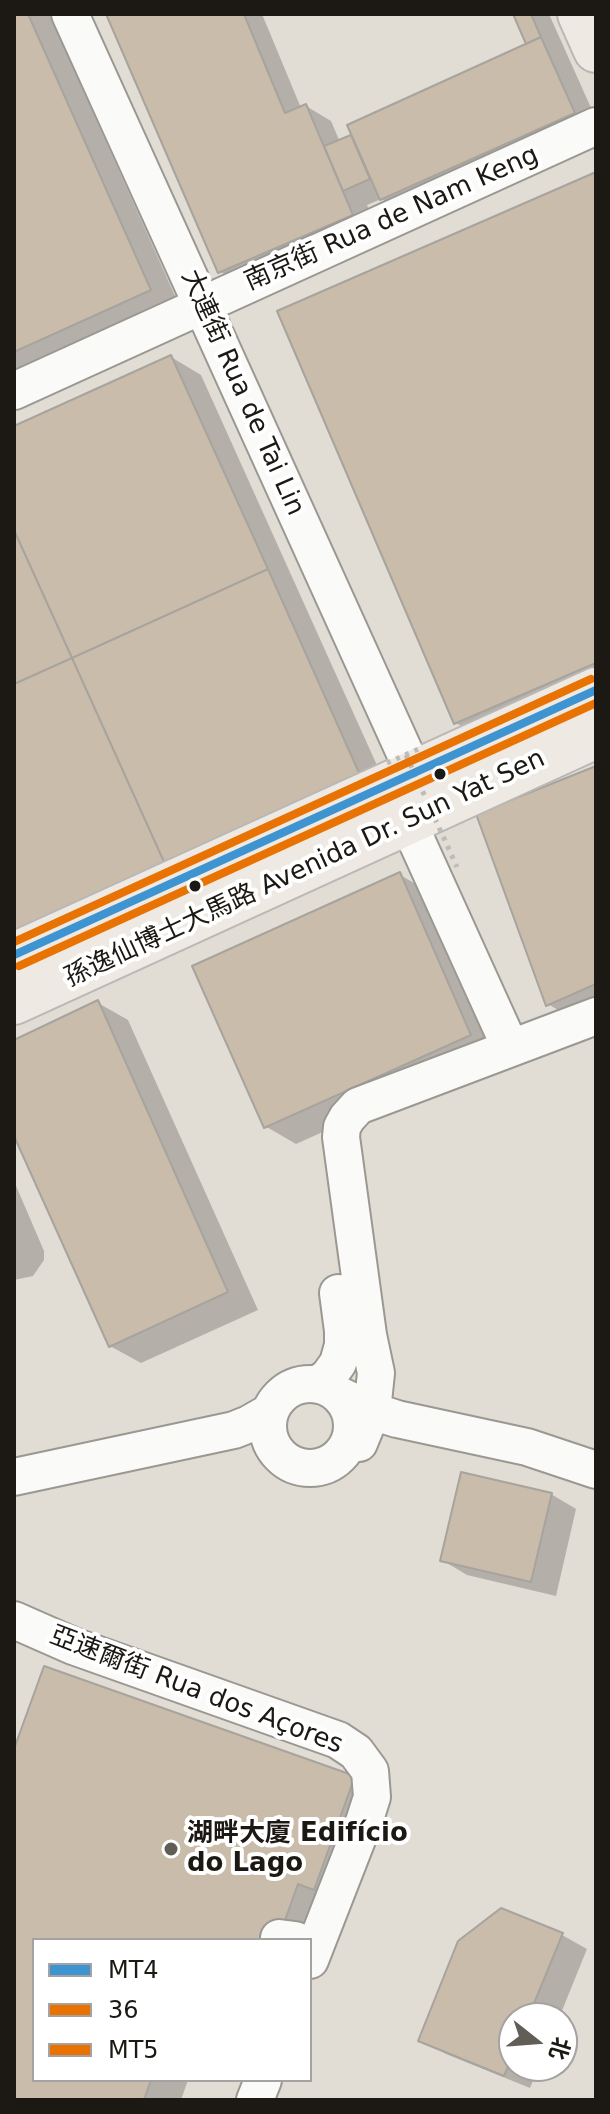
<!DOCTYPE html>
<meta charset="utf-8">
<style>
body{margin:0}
#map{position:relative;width:610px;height:2114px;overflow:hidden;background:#e1dcd4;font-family:"DejaVu Sans","Noto Sans SC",sans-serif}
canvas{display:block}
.frame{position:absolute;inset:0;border:16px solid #1c1914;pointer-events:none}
.legend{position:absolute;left:32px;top:1938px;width:280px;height:144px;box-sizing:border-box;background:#fff;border:2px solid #a4a3a1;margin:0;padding:10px 14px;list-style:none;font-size:24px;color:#1c1914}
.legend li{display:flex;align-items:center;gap:16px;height:40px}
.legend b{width:40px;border:2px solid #a4a3a1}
.north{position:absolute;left:498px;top:2002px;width:80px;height:80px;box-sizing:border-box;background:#fff;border:2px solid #a4a3a1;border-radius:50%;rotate:107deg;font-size:22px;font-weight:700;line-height:32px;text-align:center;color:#1c1914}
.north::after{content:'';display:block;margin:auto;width:28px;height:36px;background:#615d57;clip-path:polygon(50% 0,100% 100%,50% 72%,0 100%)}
</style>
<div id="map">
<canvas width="610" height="2114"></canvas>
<div class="frame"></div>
<ul class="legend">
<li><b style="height:10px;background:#3e94d0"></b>MT4</li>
<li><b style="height:10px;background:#e87302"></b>36</li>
<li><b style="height:10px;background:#e87302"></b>MT5</li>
</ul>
<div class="north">北</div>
</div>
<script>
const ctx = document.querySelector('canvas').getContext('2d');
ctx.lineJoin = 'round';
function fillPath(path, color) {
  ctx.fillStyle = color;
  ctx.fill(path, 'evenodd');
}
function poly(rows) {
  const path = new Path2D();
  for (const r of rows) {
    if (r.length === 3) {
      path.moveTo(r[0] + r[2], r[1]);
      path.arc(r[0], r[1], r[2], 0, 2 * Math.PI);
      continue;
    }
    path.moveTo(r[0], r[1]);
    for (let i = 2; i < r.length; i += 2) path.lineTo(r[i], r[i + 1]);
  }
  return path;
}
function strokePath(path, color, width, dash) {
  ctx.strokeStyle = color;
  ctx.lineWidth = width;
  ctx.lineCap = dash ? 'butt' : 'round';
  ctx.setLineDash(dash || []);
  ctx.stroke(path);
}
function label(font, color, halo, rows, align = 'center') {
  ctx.font = font + ' "DejaVu Sans","Noto Sans SC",sans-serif';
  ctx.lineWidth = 8;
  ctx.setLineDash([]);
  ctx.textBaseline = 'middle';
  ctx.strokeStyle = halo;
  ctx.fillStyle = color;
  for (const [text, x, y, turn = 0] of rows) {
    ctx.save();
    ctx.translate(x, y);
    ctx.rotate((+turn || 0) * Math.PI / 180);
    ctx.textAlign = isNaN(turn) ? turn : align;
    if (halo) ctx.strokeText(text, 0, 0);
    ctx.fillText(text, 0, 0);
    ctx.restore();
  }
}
fillPath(poly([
 [14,14,49,14,180,307,14,383],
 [108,14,262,14,301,108,306,106,331,121,340,142,529,45,515,14,549,14,596,119,407,213,381,199,367,205,377,229,245,286,219,271],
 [596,174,596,693,486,740,456,723],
 [171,357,201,375,389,792,14,964,14,429],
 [596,768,596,1014,578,1022,548,1004],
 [400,875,430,892,501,1052,296,1144,265,1126],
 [98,1003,128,1020,258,1310,141,1363,110,1346,14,1132,14,1042],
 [14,1181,44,1251,44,1260,33,1276,14,1280],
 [551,1494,576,1509,556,1596,467,1575,442,1560],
 [14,1756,354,1778,385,1795,310,1940,34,1940,34,2080,188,2080,181,2100,14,2100],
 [562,1935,587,1949,559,2018,514,2018,514,2066,539,2066,530,2088,446,2054,421,2040]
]), '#0003');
const building = poly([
 [14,14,28,14,151,290,14,352,14,14],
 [106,14,244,14,285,113,306,104,353,215,218,273,106,14],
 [513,14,531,14,541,37,526,44,513,14],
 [541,37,575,113,380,200,347,125,541,37],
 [351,135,370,179,343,191,324,146,351,135],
 [596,172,596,663,454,724,277,311,596,172],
 [171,355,268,569,72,658,14,530,14,426,171,355],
 [14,530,72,658,14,684,14,530],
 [268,569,360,775,165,864,72,658,268,569],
 [72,658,165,864,14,933,14,684,72,658],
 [596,766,596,984,546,1006,476,814,596,766],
 [400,872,471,1035,264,1128,192,966,400,872],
 [98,1000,228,1292,109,1347,14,1136,14,1040,98,1000],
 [461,1472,552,1493,531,1582,440,1561,461,1472],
 [44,1666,355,1776,314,1890,298,1884,278,1940,34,1940,34,2080,151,2080,144,2100,14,2100,14,1749,44,1666],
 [501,1908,563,1933,528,2018,514,2018,514,2052,504,2076,418,2041,458,1941,501,1908]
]);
fillPath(building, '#c9bcab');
strokePath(building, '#a7a39d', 2);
const minor = poly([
 [70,14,414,773],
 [14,391,596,126],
 [408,822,506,1038],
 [310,1426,42],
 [318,1384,328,1377,338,1363,343,1345,343,1331,338,1293],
 [339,1395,372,1411,397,1419,527,1447,596,1470],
 [359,1443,372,1411,376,1373,368,1335,341,1137,342,1127,347,1118,358,1106,596,1016],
 [14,1477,234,1430,249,1424,270,1412],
 [14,1620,73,1646,338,1740,356,1752,370,1771,372,1797,365,1819,310,1960],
 [279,1938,295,1940],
 [255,2100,263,2080]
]);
const major = poly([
 [580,14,596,50],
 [14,955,596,690],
 [14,1002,596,736]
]);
strokePath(minor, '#9b9791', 40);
strokePath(major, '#bab7b4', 48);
strokePath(minor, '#fafaf9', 36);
strokePath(major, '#eee9e3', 44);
strokePath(poly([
 [406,755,457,867],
 [387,763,423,747]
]), '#bebcb9', 5, [4, 6]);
strokePath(poly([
 [14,955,596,690]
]), '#3e94d0', 8);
strokePath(poly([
 [19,966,596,703]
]), '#e87302', 8);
strokePath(poly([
 [14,942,591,679]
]), '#e87302', 8);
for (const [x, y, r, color] of [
 [440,774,7,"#1c1914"],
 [195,886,7,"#1c1914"],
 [171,1849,8,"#615d57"]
]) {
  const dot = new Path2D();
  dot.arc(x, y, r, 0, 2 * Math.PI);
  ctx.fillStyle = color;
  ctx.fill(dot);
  strokePath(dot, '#fff', 3);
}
label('26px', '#1c1914', '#fff', [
 ["南京街 Rua de Nam Keng",392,219,-24],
 ["大連街 Rua de Tai Lin",242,393,66],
 ["孫逸仙博士大馬路 Avenida Dr. Sun Yat Sen",305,869,-25],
 ["亞速爾街 Rua dos Açores",196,1691,21]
]);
label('bold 26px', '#1c1914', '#fff', [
 ["湖畔大廈 Edifício",187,1834],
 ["do Lago",187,1864]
], 'left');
</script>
